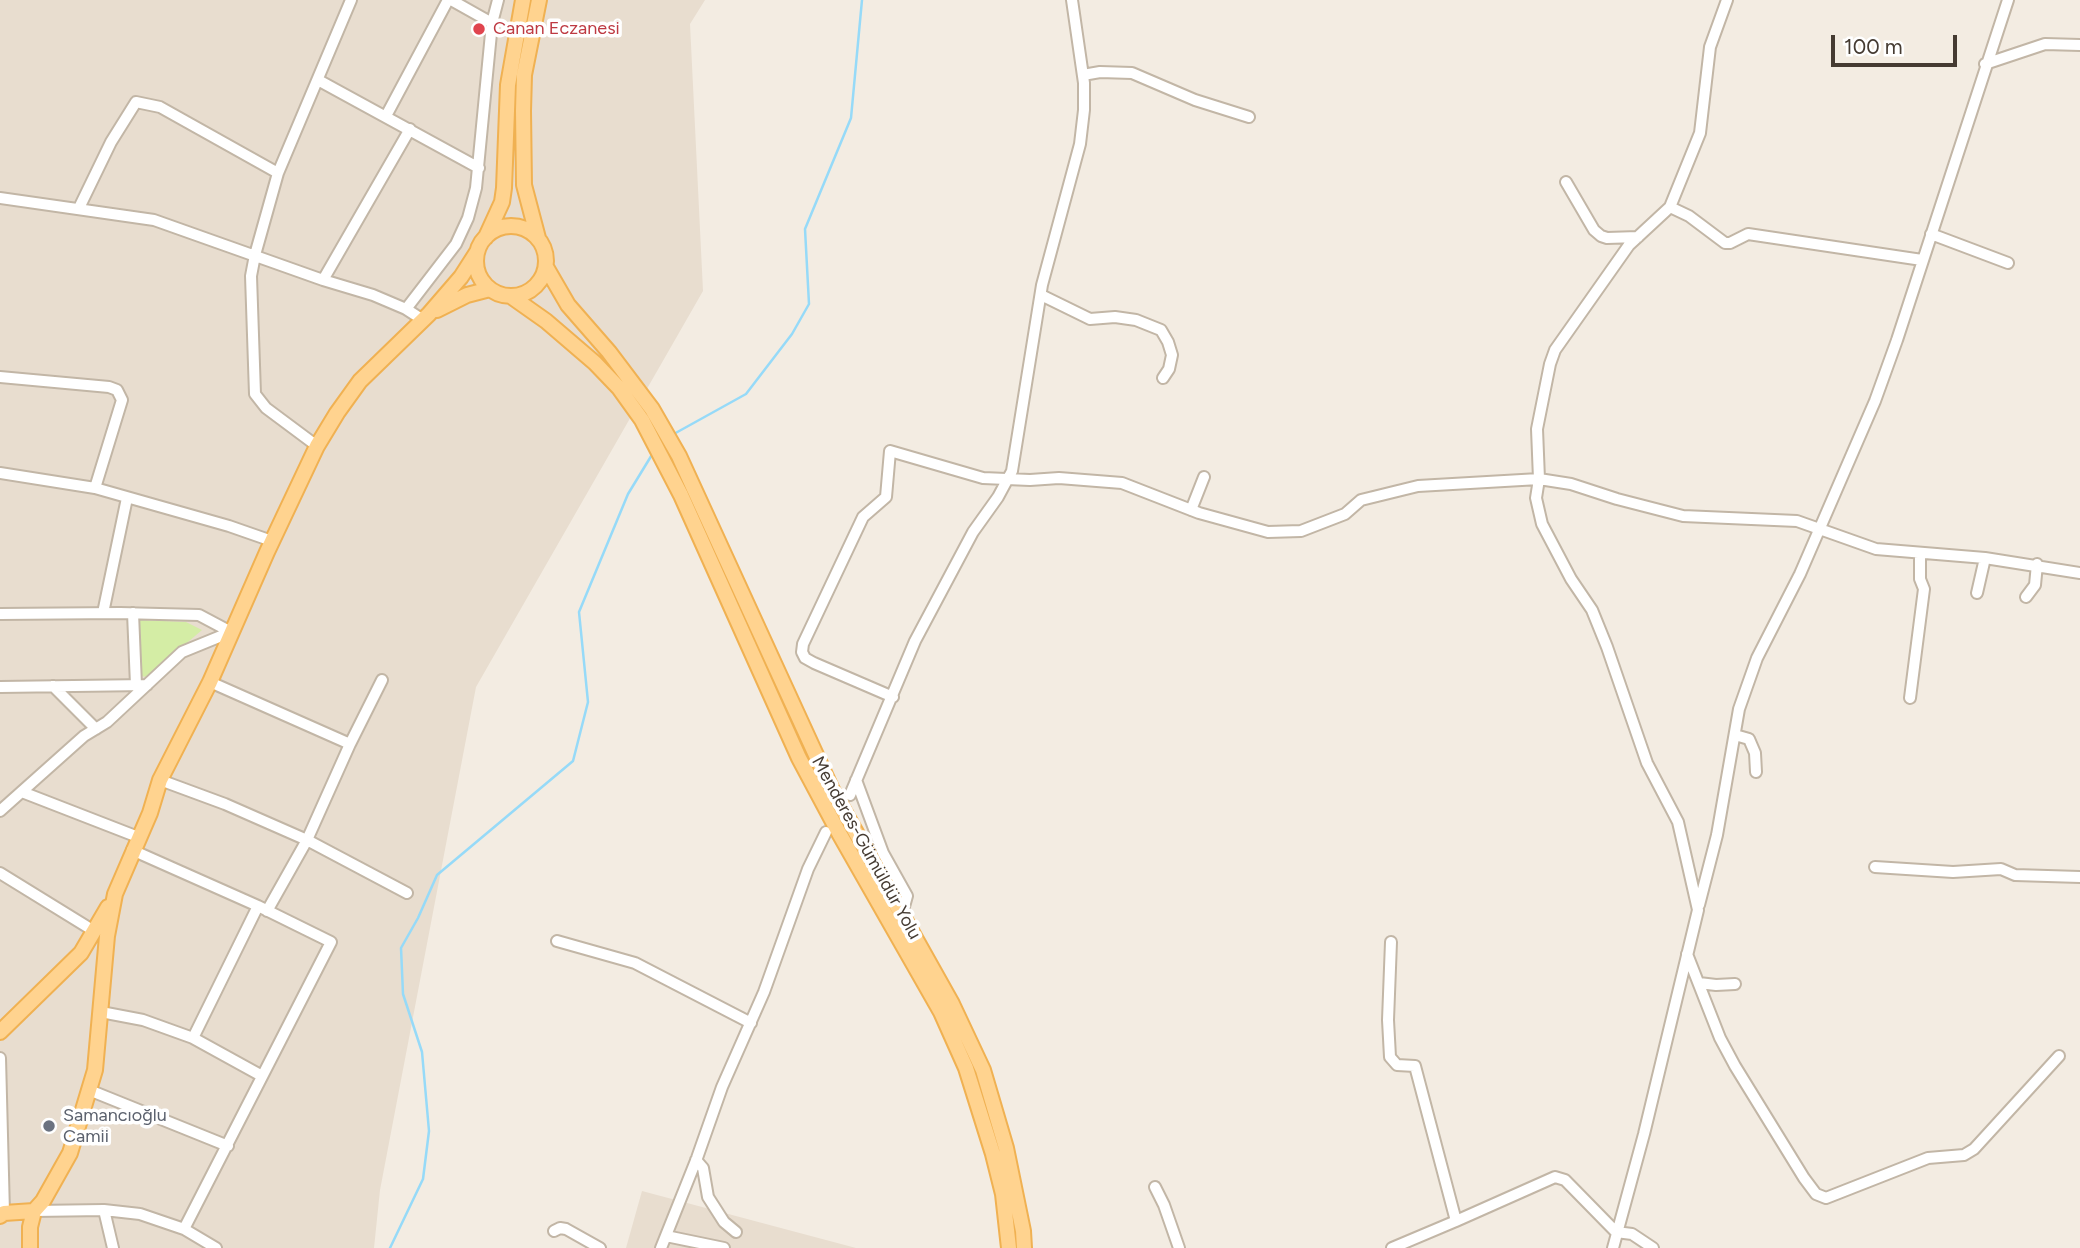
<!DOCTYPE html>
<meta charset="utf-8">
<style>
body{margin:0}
#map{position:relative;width:2080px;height:1248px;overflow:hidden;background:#f3ece2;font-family:Figtree,sans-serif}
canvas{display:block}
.scale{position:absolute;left:1831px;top:35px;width:126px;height:32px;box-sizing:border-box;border:4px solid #453b32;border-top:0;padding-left:9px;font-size:21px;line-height:24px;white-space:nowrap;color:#453b32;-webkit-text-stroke:5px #fff;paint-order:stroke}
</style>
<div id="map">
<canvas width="2080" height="1248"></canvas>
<div class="scale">100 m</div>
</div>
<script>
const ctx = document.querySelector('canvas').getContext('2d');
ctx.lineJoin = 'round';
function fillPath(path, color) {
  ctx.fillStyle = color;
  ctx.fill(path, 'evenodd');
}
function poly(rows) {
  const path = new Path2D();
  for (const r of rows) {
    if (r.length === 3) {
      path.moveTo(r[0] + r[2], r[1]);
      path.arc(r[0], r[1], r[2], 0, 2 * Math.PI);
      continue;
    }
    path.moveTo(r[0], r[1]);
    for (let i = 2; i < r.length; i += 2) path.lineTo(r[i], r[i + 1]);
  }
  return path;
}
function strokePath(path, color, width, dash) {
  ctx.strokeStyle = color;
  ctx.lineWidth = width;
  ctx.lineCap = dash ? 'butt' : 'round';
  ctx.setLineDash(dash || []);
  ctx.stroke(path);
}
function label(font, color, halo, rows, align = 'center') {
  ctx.font = font + ' Figtree,sans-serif';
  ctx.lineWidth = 7;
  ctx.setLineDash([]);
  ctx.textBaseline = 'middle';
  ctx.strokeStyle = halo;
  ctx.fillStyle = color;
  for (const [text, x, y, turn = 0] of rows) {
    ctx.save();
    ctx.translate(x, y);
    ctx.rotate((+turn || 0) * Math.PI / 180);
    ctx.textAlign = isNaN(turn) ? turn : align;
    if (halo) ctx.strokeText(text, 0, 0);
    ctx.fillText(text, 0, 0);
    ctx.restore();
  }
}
fillPath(poly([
 [0,0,705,0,690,24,703,291,476,687,380,1190,374,1248,0,1248],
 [642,1191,856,1248,626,1248]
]), '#e8ddcf');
fillPath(poly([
 [138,620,186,622,202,630,147,677,141,676]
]), '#d4eda5');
strokePath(poly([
 [672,435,746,394,792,334,809,304,805,229,851,118,862,0],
 [390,1248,423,1179,429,1131,422,1052,403,994,401,948,418,918,437,875,573,761,588,702,579,612,628,494,653,453]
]), '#96daf8', 2.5);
const minor = poly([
 [451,0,492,23],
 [1727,0,1710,47,1700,133,1670,207,1629,245,1555,350,1550,364,1537,429,1539,479,1571,484,1617,499,1683,516,1797,521,1876,549,1985,558,2080,573],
 [1985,64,2045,44,2080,45],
 [1083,75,1100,72,1132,73,1195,100,1249,117],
 [318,80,479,168],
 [386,116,448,0],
 [1566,182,1594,230,1601,236,1607,238,1638,237],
 [0,198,154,220,323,280,373,295,406,309,423,320],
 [1670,207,1689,216,1725,243,1730,243,1748,234,1922,260],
 [79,208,111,142,136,102,160,107,278,173],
 [1931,234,2008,263],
 [323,280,410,129],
 [1041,295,1090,319,1115,317,1136,320,1161,330,1168,342,1172,355,1169,369,1163,378],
 [406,309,456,244,468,218,476,188,492,23,498,0],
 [0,377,109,387,117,390,122,400,95,488],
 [317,446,266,408,255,394,251,276,255,255,278,173,351,0],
 [0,473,95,488,229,526,272,541],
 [1191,510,1204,477],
 [1977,593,1985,558],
 [2026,597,2035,585,2037,564],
 [103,613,127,498],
 [133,613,136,685],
 [0,614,120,613,199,615,231,632],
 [210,682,350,744,307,840,267,911],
 [53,686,96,729],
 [0,687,147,685],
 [893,697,814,663,805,658,802,652,803,644,863,517,886,497,890,451,983,478,1030,480,1059,478,1122,483,1199,513,1268,532,1301,531,1345,514,1361,500,1418,486,1539,479,1536,498,1542,524,1571,579,1592,610,1607,647,1647,763,1678,822,1698,910,1644,1134,1613,1248],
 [1910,698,1924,589,1920,579,1920,554],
 [1735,735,1749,739,1755,753,1756,772],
 [350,744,382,680],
 [160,780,225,804,307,840,407,893],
 [856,780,883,853,907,896,902,914],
 [22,792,138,837],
 [850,795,915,641,973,532,998,497,1012,471,1042,285,1080,144,1084,110,1084,83,1072,0],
 [0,811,84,736,107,722,182,652,231,632],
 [132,850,258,906,331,942,184,1229],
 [1875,867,1953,872,2001,869,2015,875,2080,877],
 [0,873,94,931],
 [1699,905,1717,835,1739,709,1757,658,1800,574,1875,401,1897,340,2008,0],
 [258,906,193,1038,262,1076],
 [557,941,635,963,751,1023],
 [1391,942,1388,1020,1390,1057,1397,1065,1415,1066,1456,1221,1555,1177,1565,1180,1616,1232,1632,1234,1653,1248],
 [1687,954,1720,1038,1735,1066,1804,1178,1816,1194,1826,1198,1928,1158,1964,1155,1974,1149,2059,1056],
 [1699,983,1716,985,1735,984],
 [101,1012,143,1020,193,1038],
 [0,1058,4,1213],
 [89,1090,228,1146],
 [696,1160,703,1168,708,1197,724,1222,736,1232],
 [1155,1187,1164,1205,1179,1248],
 [104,1210,113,1248],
 [34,1211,104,1210,140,1214,184,1229,216,1248],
 [554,1231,560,1228,566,1229,600,1248],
 [666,1236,724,1248],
 [661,1248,697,1158,722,1087,764,992,808,869,826,832],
 [1392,1248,1456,1221]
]);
const major = poly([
 [511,261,35],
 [486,237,502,202,504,188,508,85,523,0],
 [538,238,524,185,523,111,524,75,539,0],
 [546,267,568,305,609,352,652,409,679,456,832,790,952,1004,983,1070,1006,1148,1023,1231,1024,1248],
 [512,297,546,321,595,363,619,388,642,420,681,495,799,758,839,833,941,1012,966,1068,993,1154,1003,1194,1009,1248],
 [437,310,467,295,490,289],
 [0,1032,81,953,108,907],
 [0,1216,4,1213,34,1211],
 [30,1248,30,1227,34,1211,43,1201,70,1153,95,1070,107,936,115,894,150,813,160,780,210,682,267,552,317,446,337,413,360,381,429,314,461,277,477,252]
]);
strokePath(minor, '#c2b6a6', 14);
strokePath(major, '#f0b152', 18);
strokePath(minor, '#fff', 10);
strokePath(major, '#ffd38f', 14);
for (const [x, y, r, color] of [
 [479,29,7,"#e0444e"],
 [49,1126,7,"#6b7280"]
]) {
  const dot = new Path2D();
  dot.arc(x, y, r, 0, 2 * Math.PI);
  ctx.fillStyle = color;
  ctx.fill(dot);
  strokePath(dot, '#fff', 2.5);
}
label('18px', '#be3a42', '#fff', [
 ["Canan Eczanesi",493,29]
], 'left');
label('18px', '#453b32', '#fff', [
 ["Menderes-Gümüldür Yolu",866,848,61]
]);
label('18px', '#5b616d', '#fff', [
 ["Samancıoğlu",63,1116],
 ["Camii",63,1137]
], 'left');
</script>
